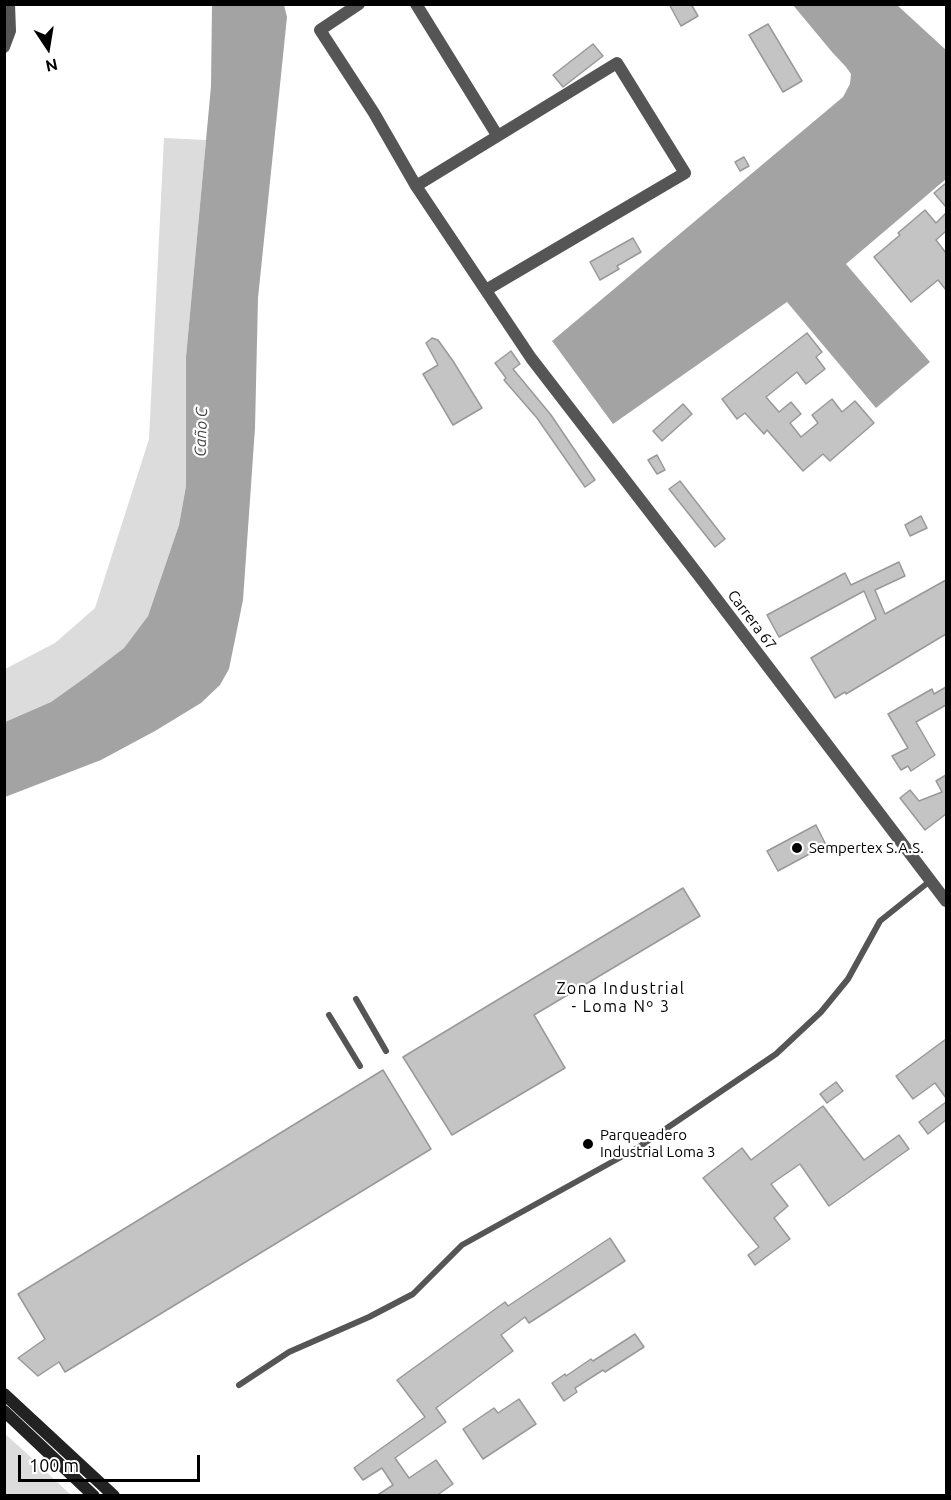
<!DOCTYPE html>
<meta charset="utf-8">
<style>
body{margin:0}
#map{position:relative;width:951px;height:1500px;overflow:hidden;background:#fff;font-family:Ubuntu,sans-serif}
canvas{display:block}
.frame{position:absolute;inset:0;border:6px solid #000;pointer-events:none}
.north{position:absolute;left:18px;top:18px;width:60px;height:60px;-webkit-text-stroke:4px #fff;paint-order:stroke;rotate:168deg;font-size:16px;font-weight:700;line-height:24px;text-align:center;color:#000}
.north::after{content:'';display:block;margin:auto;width:21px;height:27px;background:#000;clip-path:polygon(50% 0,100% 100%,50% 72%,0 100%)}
.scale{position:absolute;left:18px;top:1455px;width:182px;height:27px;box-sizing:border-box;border:3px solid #000;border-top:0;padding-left:8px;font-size:18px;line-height:21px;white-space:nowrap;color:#000;-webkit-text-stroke:4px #fff;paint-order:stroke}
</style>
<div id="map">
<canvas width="951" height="1500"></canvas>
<div class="frame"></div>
<div class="north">N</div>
<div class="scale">100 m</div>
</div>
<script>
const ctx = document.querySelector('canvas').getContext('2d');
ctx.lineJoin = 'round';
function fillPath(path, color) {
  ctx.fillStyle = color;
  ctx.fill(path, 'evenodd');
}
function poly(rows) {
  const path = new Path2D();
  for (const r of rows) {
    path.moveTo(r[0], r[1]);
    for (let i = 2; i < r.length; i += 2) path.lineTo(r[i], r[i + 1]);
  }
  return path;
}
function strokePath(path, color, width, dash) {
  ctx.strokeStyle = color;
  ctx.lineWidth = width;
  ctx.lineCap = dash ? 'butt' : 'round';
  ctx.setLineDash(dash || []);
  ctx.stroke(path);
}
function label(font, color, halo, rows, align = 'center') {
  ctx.font = font + ' Ubuntu,sans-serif';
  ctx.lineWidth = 4.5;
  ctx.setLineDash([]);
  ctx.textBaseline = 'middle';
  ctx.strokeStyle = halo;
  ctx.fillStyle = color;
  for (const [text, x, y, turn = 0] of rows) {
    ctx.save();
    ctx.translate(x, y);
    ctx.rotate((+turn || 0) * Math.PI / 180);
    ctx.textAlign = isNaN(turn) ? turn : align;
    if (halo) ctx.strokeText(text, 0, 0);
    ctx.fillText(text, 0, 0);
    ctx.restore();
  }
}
fillPath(poly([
 [164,138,206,140,186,357,186,486,179,525,148,616,124,648,86,677,51,702,5,722,5,669,55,643,95,608,149,439],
 [4,1433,22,1449,71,1495,5,1495]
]), '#dcdcdc');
fillPath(poly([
 [212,5,284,5,287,17,258,298,255,428,243,600,229,669,220,685,201,703,155,731,101,760,5,797,5,722,51,702,86,677,124,648,148,616,179,525,186,486,186,357,211,86],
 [793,5,897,5,946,50,946,179,846,264,930,362,876,408,787,302,613,424,552,341,843,97,850,84,851,74,846,67,832,52]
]), '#a3a3a3');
const building = poly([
 [669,4,691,4,698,16,681,26,669,4],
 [768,24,802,81,783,92,749,35,768,24],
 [593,44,603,56,563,87,553,75,593,44],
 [744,157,749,166,740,171,735,162,744,157],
 [946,183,946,207,934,193,946,183],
 [925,210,936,223,946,213,946,231,936,240,946,253,946,290,938,280,911,302,874,257,900,235,898,233,925,210],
 [633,238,641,252,617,266,619,269,600,280,590,262,633,238],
 [807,333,822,352,816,357,825,369,806,384,797,372,766,397,779,412,791,402,801,414,790,423,801,437,818,423,812,415,832,399,842,412,855,401,874,423,830,461,823,454,803,471,767,430,764,434,745,413,737,419,722,399,807,333],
 [432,338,438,340,453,361,482,408,453,425,423,374,438,365,426,343,432,338],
 [511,351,520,364,513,369,551,415,595,480,585,487,537,418,504,380,506,378,495,363,511,351],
 [683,404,692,414,662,441,653,431,683,404],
 [657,455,665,470,657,474,648,460,657,455],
 [680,481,725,539,715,547,669,489,680,481],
 [921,516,927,528,910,536,905,525,921,516],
 [899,562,905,576,875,590,885,614,946,580,946,634,846,694,845,692,835,698,811,658,876,619,864,591,779,637,767,615,845,573,851,585,899,562],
 [946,687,946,705,916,722,935,755,911,771,908,766,901,770,892,756,908,748,888,714,932,689,934,694,946,687],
 [946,775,946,814,925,830,900,798,910,790,919,801,942,792,936,781,946,775],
 [816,825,826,845,778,871,767,851,816,825],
 [683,888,700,916,534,1015,565,1068,452,1135,403,1057,683,888],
 [946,1039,946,1098,935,1083,913,1099,896,1076,946,1039],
 [383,1070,431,1149,65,1372,59,1362,38,1376,18,1358,45,1339,18,1294,383,1070],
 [836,1082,843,1091,827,1103,820,1094,836,1082],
 [946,1102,946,1120,928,1134,919,1122,946,1102],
 [823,1106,864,1160,899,1135,909,1149,829,1206,800,1164,771,1184,788,1206,774,1218,790,1239,755,1265,748,1255,759,1247,703,1178,742,1148,751,1160,823,1106],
 [610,1238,625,1261,529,1323,525,1317,501,1335,513,1351,436,1408,446,1422,395,1458,409,1478,436,1460,453,1484,436,1496,376,1496,393,1485,382,1468,363,1480,354,1468,425,1417,397,1380,505,1302,508,1306,610,1238],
 [635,1334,644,1347,605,1372,603,1370,575,1388,577,1392,564,1401,552,1383,565,1374,566,1376,591,1359,593,1361,635,1334],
 [519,1399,536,1424,483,1459,463,1429,494,1408,498,1413,519,1399]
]);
fillPath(building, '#c4c4c4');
strokePath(building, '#999', 1.5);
strokePath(poly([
 [356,999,386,1051],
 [329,1015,360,1066],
 [239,1385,289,1352,369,1317,413,1294,462,1245,639,1147,776,1054,821,1012,848,979,880,921,930,881]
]), '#555', 6);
strokePath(poly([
 [359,4,320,30,374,113,416,186,531,358,703,581,946,901],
 [416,4,497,135],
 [4,47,10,31,9,4],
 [416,186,617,63,685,173,486,290]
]), '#555', 12);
strokePath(poly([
 [4,1394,114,1496],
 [4,1411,94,1496]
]), '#222', 12);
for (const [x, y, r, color] of [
 [797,848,6,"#000"],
 [588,1144,6,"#000"]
]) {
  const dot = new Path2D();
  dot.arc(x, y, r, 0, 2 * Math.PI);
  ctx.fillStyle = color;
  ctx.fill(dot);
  strokePath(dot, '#fff', 2);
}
label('15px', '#000', '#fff', [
 ["Carrera 67",752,620,53]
]);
label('15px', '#000', '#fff', [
 ["Sempertex S.A.S.",809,848],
 ["Parqueadero",600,1135],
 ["Industrial Loma 3",600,1152]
], 'left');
label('italic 16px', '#444', '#fff', [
 ["Caño C",201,432,-88]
]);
ctx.letterSpacing = '1.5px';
label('16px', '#000', '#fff', [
 ["Zona Industrial",621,989],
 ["- Loma Nº 3",621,1007]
]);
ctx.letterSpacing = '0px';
</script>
